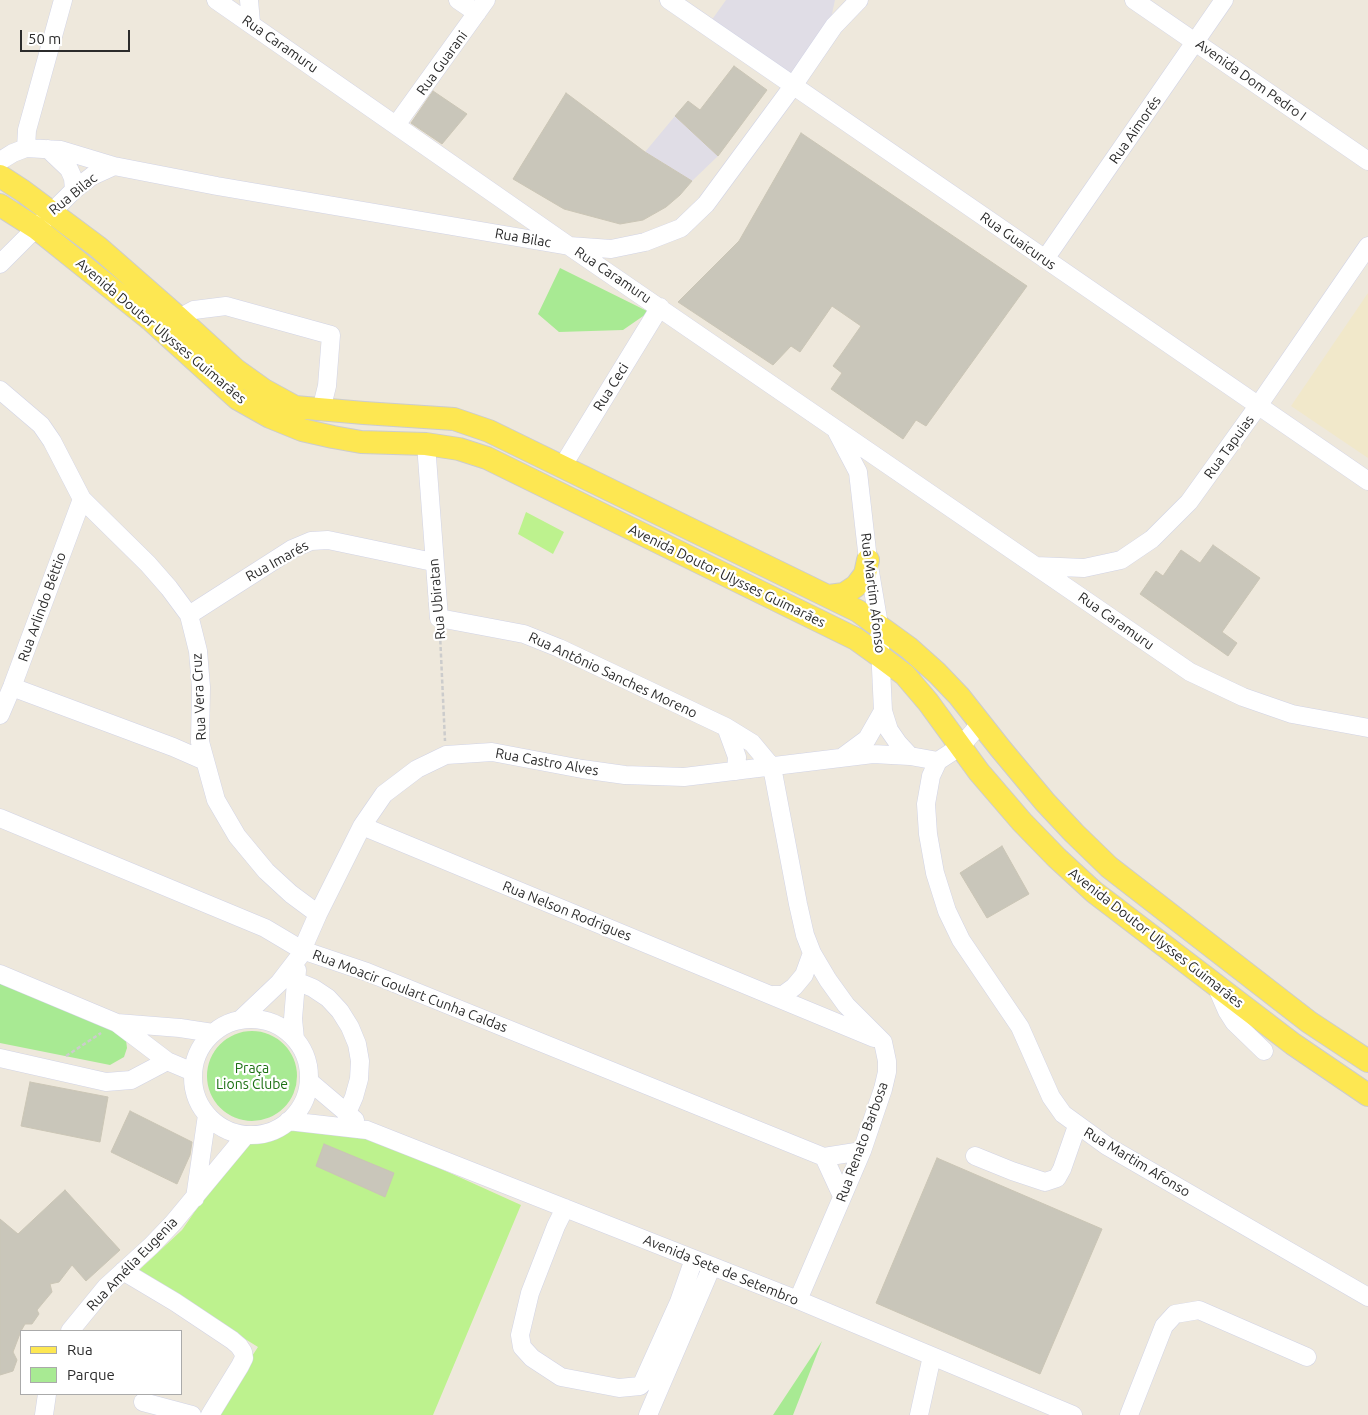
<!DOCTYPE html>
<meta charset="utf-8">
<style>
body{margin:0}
#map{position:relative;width:1368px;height:1415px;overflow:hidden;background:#eee8dc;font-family:Ubuntu,sans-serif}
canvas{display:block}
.legend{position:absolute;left:20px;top:1330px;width:162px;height:65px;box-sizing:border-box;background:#fff;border:1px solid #aaa;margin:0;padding:6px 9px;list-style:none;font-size:15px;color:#2b2b2b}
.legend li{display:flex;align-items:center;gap:10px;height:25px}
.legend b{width:25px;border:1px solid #aaa}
.scale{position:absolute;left:20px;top:30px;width:110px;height:22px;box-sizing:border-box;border:2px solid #2b2b2b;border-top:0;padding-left:6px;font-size:15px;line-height:18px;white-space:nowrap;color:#2b2b2b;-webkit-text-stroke:4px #fff;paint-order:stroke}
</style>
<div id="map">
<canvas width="1368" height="1415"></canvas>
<ul class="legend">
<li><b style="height:6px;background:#fde752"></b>Rua</li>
<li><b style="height:14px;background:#a8ea93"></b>Parque</li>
</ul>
<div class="scale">50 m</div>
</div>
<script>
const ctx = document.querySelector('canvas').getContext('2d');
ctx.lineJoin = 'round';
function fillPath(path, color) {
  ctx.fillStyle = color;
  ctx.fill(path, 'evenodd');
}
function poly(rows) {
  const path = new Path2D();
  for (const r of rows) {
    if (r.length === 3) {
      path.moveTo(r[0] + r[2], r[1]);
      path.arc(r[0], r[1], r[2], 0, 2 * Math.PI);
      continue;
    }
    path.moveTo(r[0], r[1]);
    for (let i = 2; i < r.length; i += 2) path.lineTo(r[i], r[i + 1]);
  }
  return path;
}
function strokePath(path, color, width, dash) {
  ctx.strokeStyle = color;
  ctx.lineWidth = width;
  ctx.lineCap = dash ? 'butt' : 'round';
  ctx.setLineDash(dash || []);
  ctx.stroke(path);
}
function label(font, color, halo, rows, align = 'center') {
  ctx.font = font + ' Ubuntu,sans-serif';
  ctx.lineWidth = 4.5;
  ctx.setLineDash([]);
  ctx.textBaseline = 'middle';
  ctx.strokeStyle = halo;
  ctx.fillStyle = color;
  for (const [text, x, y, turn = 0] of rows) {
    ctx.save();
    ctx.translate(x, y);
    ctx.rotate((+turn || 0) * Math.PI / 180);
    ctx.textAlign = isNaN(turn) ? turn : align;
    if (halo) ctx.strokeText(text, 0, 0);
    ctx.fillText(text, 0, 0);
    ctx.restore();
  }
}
fillPath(poly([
 [726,0,835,0,829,28,792,79,711,21],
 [675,116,718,156,692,181,645,152]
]), '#e0dde6');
fillPath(poly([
 [1368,293,1368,458,1291,406]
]), '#f1e8ca');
fillPath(poly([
 [560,268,649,312,623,330,559,332,538,314],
 [0,982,115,1027,126,1040,127,1048,124,1057,110,1065,0,1043],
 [252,1076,45],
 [822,1341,793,1415,773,1415]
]), '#a8ea93');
fillPath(poly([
 [526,512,564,532,553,554,518,534],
 [291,1127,366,1135,521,1205,433,1415,213,1415,258,1347,137,1272,182,1230,200,1204,250,1141,274,1138]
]), '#bdf28e');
const building = poly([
 [734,66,767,90,718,156,675,116,688,101,700,110,734,66],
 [433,91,467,114,442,144,411,123,433,91],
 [566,93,645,152,692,181,680,195,666,207,643,220,620,224,564,209,513,179,566,93],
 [801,133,1027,286,926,426,916,420,903,439,831,389,842,373,833,366,861,326,832,306,800,352,791,346,773,365,678,302,739,241,801,133],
 [1213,545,1260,578,1222,632,1237,643,1228,656,1140,594,1156,571,1163,576,1181,550,1200,563,1213,545],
 [1002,846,1029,894,987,918,960,873,1002,846],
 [30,1082,108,1097,100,1142,21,1126,30,1082],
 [130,1111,192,1142,190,1155,177,1184,111,1152,130,1111],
 [324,1144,394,1173,385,1197,316,1166,324,1144],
 [937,1158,1102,1229,1040,1374,876,1303,937,1158],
 [65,1190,120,1250,86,1281,72,1265,59,1282,50,1284,52,1292,37,1310,39,1314,32,1324,25,1324,21,1331,13,1352,17,1360,13,1371,0,1375,0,1219,18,1234,65,1190]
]);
fillPath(building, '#c9c6ba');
strokePath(building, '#cac5b5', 1);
const minor = poly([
 [216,0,569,246,1190,672,1243,697,1292,714,1368,728],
 [249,0,251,23],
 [458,0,477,13],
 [669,0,1368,481],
 [1134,0,1368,161],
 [396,125,486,0],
 [26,148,27,130,63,0],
 [48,149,69,169,73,178,74,190],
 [0,161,13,153,26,148,61,150,114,166,217,186,569,246,611,249,645,242,681,228,706,204,793,86,834,26,859,0],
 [1045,259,1224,0],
 [0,264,74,190,92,176,114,166],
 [179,318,194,310,226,306,331,335,327,386,321,410],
 [0,390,41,425,52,441,82,499,148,564,169,588,189,615,198,651,201,687,200,742,216,800,237,836,266,871,291,894,318,914],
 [837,432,858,472,868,560,879,625,883,711,889,730,898,743,910,756],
 [426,444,439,618,524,634,559,648,726,727,752,743,772,767,798,904,805,935,812,953,828,980,846,1005,883,1042,887,1061,887,1072,883,1089,862,1151,798,1300],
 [562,467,660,307],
 [1036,566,1084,568,1121,560,1152,539,1189,502,1258,406,1368,246],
 [189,615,292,549,311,541,328,540,433,562],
 [12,687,173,747,205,761],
 [0,715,12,687,82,499],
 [726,727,737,757,736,771],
 [844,756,867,739,883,711],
 [938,761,931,776,926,804,928,834,935,873,947,911,961,940,1020,1027,1051,1097,1063,1114,1107,1146,1368,1297],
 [0,818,265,928,302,950,367,972,824,1157,862,1151],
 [362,826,874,1038],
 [0,974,117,1023,167,1061,193,1072],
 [296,981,313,988,328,998,340,1011,350,1027,357,1044,360,1061,359,1079,354,1097,347,1113],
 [1217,988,1227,1011,1234,1022,1264,1051],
 [773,995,783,995,794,987,804,975,812,953],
 [251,1077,58],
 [240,1020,279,983,299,957,318,914,362,826,384,794,417,769,446,755,492,752,582,769,625,775,684,777,873,754,910,756,938,761,961,746,980,724],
 [117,1023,180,1028,213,1033],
 [295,1039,293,1019,297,970],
 [0,1058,106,1082,131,1080,167,1061],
 [309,1081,355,1120],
 [288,1121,367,1130,798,1300,1073,1415],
 [975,1156,1012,1171,1045,1182,1057,1178,1062,1169,1077,1126],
 [824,1157,842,1196],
 [195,1198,207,1115],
 [565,1208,556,1226,530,1293,520,1335,522,1347,532,1358,561,1377,619,1388,640,1386,642,1384,679,1302,694,1259],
 [123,1271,175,1302,232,1340,239,1346,243,1352,244,1358,240,1366,210,1415],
 [70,1331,106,1287,151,1246,173,1223,246,1135],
 [143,1402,192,1415],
 [44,1415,47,1394],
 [648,1415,712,1266],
 [919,1415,932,1356],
 [1129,1415,1164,1326,1175,1314,1199,1310,1307,1357]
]);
const major = poly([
 [0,176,23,191,98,247,179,318,236,370,264,390,295,407,364,413,454,419,489,431,858,611,909,648,937,673,959,696,1000,748,1045,802,1074,833,1109,867,1309,1022,1368,1061],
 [0,205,36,228,152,321,238,399,270,417,302,430,333,437,361,442,426,444,459,449,487,458,856,639,881,657,905,675,928,702,979,772,1022,822,1057,858,1094,892,1293,1044,1368,1095],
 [829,596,844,594,856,586,865,574,868,560]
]);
strokePath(minor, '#d1d3e5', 19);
strokePath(major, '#ccc', 24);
strokePath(poly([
 [440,634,445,741],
 [66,1056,101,1033]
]), '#ccc', 2.5, [4, 2.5]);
strokePath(minor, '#fff', 18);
strokePath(major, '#fde752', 22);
label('14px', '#2b2b2b', '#fff', [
 ["Rua Caramuru",280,44,35],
 ["Rua Guarani",442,63,-54],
 ["Avenida Dom Pedro I",1251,80,35],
 ["Rua Aimorés",1135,130,-55],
 ["Rua Bilac",73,194,-39],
 ["Rua Bilac",523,238,10],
 ["Rua Guaicurus",1018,241,35],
 ["Rua Caramuru",613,275,34],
 ["Avenida Doutor Ulysses Guimarães",161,331,40],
 ["Rua Ceci",611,387,-58],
 ["Rua Tapuias",1229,447,-54],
 ["Rua Imarés",277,561,-29],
 ["Avenida Doutor Ulysses Guimarães",727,576,26],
 ["Rua Martim Afonso",873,593,83],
 ["Rua Ubiratan",437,599,-95],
 ["Rua Arlindo Béttio",42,607,-70],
 ["Rua Caramuru",1116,621,35],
 ["Rua Antônio Sanches Moreno",613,675,25],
 ["Rua Vera Cruz",199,697,-93],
 ["Rua Castro Alves",547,762,10],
 ["Rua Nelson Rodrigues",567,911,22],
 ["Avenida Doutor Ulysses Guimarães",1156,938,38],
 ["Rua Moacir Goulart Cunha Caldas",410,991,21],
 ["Rua Renato Barbosa",862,1142,-70],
 ["Rua Martim Afonso",1137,1162,31],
 ["Rua Amélia Eugenia",132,1264,-46],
 ["Avenida Sete de Setembro",721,1270,22]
]);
label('14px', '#1d7014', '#fff', [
 ["Praça",252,1068],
 ["Lions Clube",252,1084]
]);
</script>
